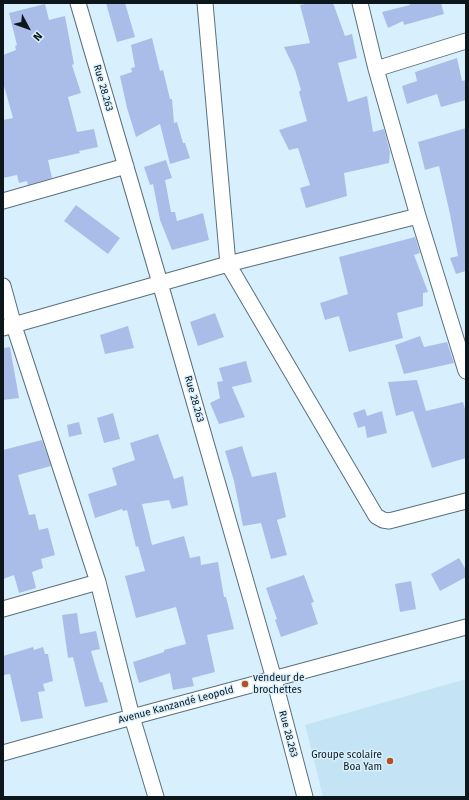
<!DOCTYPE html>
<meta charset="utf-8">
<style>
body{margin:0}
#map{position:relative;width:469px;height:800px;overflow:hidden;background:#d8f0fd;font-family:"Fira Sans",sans-serif}
canvas{display:block}
.frame{position:absolute;inset:0;border:4px solid #0d161a;pointer-events:none}
.north{position:absolute;left:8px;top:8px;width:40px;height:40px;-webkit-text-stroke:3px #d8f0fd;paint-order:stroke;rotate:131deg;font-size:11px;font-weight:700;line-height:16px;text-align:center;color:#0d161a}
.north::after{content:'';display:block;margin:auto;width:14px;height:18px;background:#0d161a;clip-path:polygon(50% 0,100% 100%,50% 72%,0 100%)}
</style>
<div id="map">
<canvas width="469" height="800"></canvas>
<div class="frame"></div>
<div class="north">N</div>
</div>
<script>
const ctx = document.querySelector('canvas').getContext('2d');
ctx.lineJoin = 'round';
function fillPath(path, color) {
  ctx.fillStyle = color;
  ctx.fill(path, 'evenodd');
}
function poly(rows) {
  const path = new Path2D();
  for (const r of rows) {
    path.moveTo(r[0], r[1]);
    for (let i = 2; i < r.length; i += 2) path.lineTo(r[i], r[i + 1]);
  }
  return path;
}
function strokePath(path, color, width, dash) {
  ctx.strokeStyle = color;
  ctx.lineWidth = width;
  ctx.lineCap = dash ? 'butt' : 'round';
  ctx.setLineDash(dash || []);
  ctx.stroke(path);
}
function label(font, color, halo, rows, align = 'center') {
  ctx.font = font + ' "Fira Sans",sans-serif';
  ctx.lineWidth = 3;
  ctx.setLineDash([]);
  ctx.textBaseline = 'middle';
  ctx.strokeStyle = halo;
  ctx.fillStyle = color;
  for (const [text, x, y, turn = 0] of rows) {
    ctx.save();
    ctx.translate(x, y);
    ctx.rotate((+turn || 0) * Math.PI / 180);
    ctx.textAlign = isNaN(turn) ? turn : align;
    if (halo) ctx.strokeText(text, 0, 0);
    ctx.fillText(text, 0, 0);
    ctx.restore();
  }
}
fillPath(poly([
 [466,679,466,797,323,797,305,725]
]), '#c4e4f5');
fillPath(poly([
 [106,3,125,3,135,37,117,42],
 [310,3,333,3,345,36,352,34,357,58,338,63,348,102,367,96,373,132,384,129,390,152,389,163,344,173,347,196,306,208,300,188,310,185,298,148,289,150,279,130,307,121,299,92,301,90,295,70,284,47,310,43,300,5],
 [409,3,441,3,444,14,404,25,403,21,388,28,382,12,410,5],
 [45,4,49,20,65,16,74,64,72,65,81,93,68,97,77,132,94,129,98,147,79,151,80,153,48,160,52,178,28,185,27,181,19,183,17,175,3,178,3,120,13,118,4,86,3,55,16,50,15,46,17,45,9,13],
 [152,38,160,71,163,70,170,99,172,99,174,123,177,122,183,143,185,143,190,158,170,164,160,124,136,137,127,108,120,76,132,72,131,68,135,67,131,45],
 [457,58,462,81,466,80,466,100,441,107,437,94,407,104,402,86,417,81,415,72],
 [466,128,466,271,456,274,450,258,458,256,450,214,439,166,425,170,418,142],
 [166,160,172,178,165,180,171,212,175,212,177,221,203,213,209,240,172,250,160,220,153,184,150,185,144,167],
 [76,205,120,238,108,254,64,221],
 [415,237,420,253,414,255,428,292,423,293,423,306,397,313,403,338,349,352,339,316,325,320,320,303,348,294,339,257],
 [215,313,224,337,198,346,190,322],
 [128,326,134,348,105,354,100,335],
 [420,336,424,347,447,342,454,363,404,374,395,345],
 [10,347,19,398,3,400,3,348],
 [246,361,252,382,232,387,245,417,219,424,210,403,220,398,217,382,223,381,219,368],
 [417,380,426,411,463,402,466,413,466,458,432,468,413,411,396,416,388,382],
 [365,409,367,416,382,411,387,433,367,438,365,426,358,428,353,413],
 [113,413,120,439,104,443,97,418],
 [79,422,82,434,69,437,67,425],
 [158,434,174,479,183,476,188,505,172,509,169,500,142,504,152,545,184,536,190,558,200,556,201,565,218,562,224,597,226,597,234,629,207,635,215,672,192,678,194,686,173,690,170,673,139,683,133,662,164,652,164,650,186,644,176,607,136,618,125,576,145,571,138,546,136,547,127,510,123,511,122,509,95,518,88,494,117,485,112,468,135,460,130,443],
 [42,440,51,466,18,475,29,515,35,514,39,530,48,528,55,555,41,559,43,568,32,572,36,588,19,593,14,575,3,579,3,450],
 [242,446,252,477,276,472,286,517,277,520,287,555,271,559,261,523,243,526,234,481,225,451],
 [459,558,466,570,466,577,440,591,431,574],
 [304,575,314,602,311,603,318,624,281,637,275,620,277,619,266,588],
 [411,581,416,609,400,612,395,584],
 [77,613,80,634,96,631,100,649,91,651,100,682,102,682,108,702,85,707,73,657,68,658,62,615],
 [33,647,34,650,43,647,45,654,48,654,53,681,43,684,45,691,38,692,43,718,21,722,10,674,3,675,3,656]
]), '#aabde9');
const street = poly([
 [78,3,160,283,274,679,305,797],
 [205,3,228,264,376,516,383,520,389,521,466,501],
 [360,3,376,69,418,216,466,371],
 [376,69,466,41],
 [3,201,126,166],
 [3,286,14,326,98,582,132,717,156,797],
 [3,328,228,264,418,216],
 [3,609,98,582],
 [3,753,132,717,466,627]
]);
strokePath(street, '#5a707b', 17);
strokePath(street, '#fff', 15);
for (const [x, y, r, color] of [
 [245,684,4,"#b5511e"],
 [390,761,4,"#b5511e"]
]) {
  const dot = new Path2D();
  dot.arc(x, y, r, 0, 2 * Math.PI);
  ctx.fillStyle = color;
  ctx.fill(dot);
  strokePath(dot, '#d8f0fd', 1.5);
}
label('10px', '#0d161a', '#d8f0fd', [
 ["Rue 28.263",103,88,74],
 ["Rue 28.263",194,399,74],
 ["Avenue Kanzandé Leopold",176,705,-15],
 ["Rue 28.263",288,734,75]
]);
label('10px', '#0d161a', '#d8f0fd', [
 ["vendeur de",253,678],
 ["brochettes",253,690],
 ["Groupe scolaire",382,755,"right"],
 ["Boa Yam",382,767,"right"]
], 'left');
</script>
